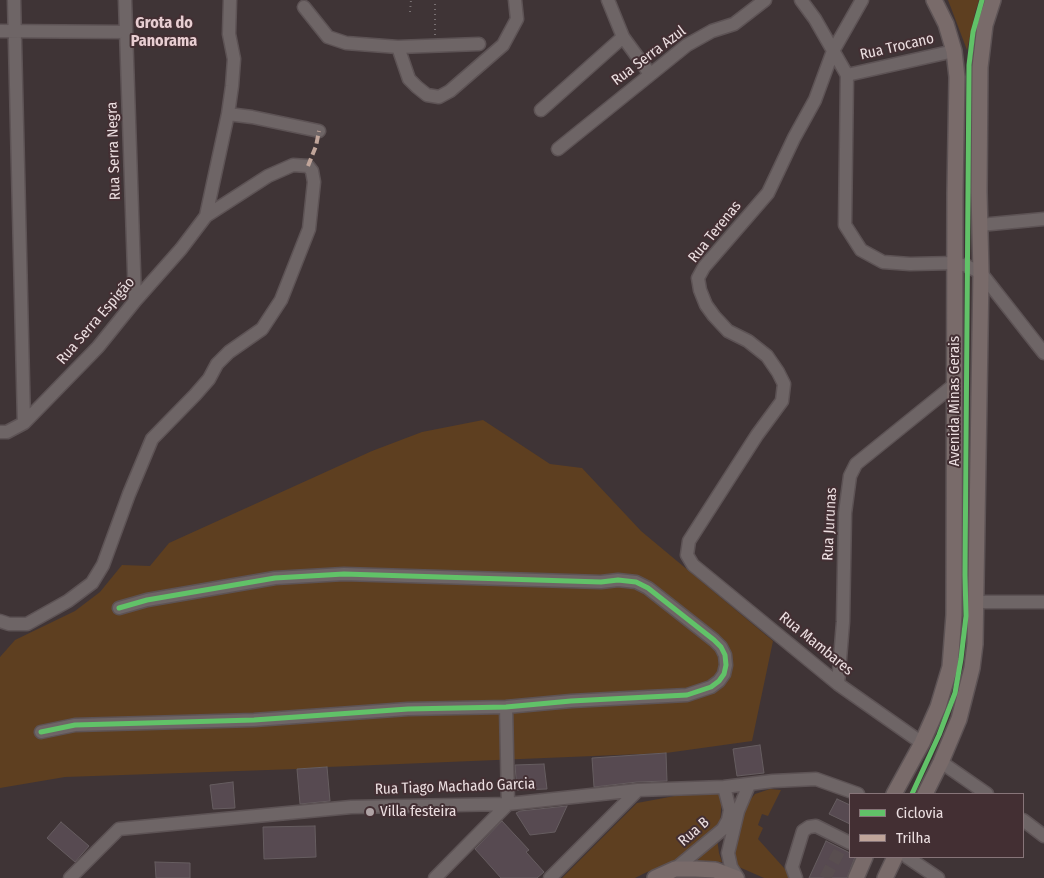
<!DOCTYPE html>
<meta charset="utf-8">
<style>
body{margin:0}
#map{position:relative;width:1044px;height:878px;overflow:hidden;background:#3f3436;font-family:"Fira Sans Condensed",sans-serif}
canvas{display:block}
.legend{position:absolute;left:849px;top:793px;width:175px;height:65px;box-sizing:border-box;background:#432f33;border:1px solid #877579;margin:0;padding:6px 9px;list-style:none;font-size:15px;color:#ecdfe1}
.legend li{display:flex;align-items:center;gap:10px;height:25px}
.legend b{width:25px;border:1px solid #877579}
</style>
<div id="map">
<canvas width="1044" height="878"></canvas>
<ul class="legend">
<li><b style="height:6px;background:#61c268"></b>Ciclovia</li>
<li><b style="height:6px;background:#c0a59a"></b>Trilha</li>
</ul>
</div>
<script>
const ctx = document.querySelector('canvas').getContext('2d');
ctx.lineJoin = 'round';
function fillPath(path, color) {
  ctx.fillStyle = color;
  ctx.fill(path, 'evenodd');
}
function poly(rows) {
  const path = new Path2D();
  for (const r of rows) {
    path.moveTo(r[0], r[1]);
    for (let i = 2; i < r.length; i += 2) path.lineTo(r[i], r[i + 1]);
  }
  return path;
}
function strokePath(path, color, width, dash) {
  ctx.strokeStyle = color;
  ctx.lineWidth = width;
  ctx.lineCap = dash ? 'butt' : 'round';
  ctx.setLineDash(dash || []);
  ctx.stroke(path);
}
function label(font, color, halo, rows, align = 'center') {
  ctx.font = font + ' "Fira Sans Condensed",sans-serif';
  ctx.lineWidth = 4;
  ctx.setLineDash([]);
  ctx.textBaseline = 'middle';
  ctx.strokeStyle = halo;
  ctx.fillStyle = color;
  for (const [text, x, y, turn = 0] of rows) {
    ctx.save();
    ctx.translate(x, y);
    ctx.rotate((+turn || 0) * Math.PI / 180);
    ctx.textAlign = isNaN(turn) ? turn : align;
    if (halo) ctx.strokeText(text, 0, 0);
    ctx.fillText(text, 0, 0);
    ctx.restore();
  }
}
fillPath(poly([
 [948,0,979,0,975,13,967,50],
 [483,420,550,464,582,468,641,531,773,641,752,741,666,753,327,767,297,769,65,777,0,788,0,657,15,640,75,611,100,592,122,565,150,566,169,543,372,451,422,432],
 [770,789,781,790,768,816,762,814,758,825,763,828,758,839,793,878,764,878,739,867,733,856,745,806,755,794],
 [707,790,717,792,722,797,720,823,675,864,647,872,635,878,562,878,637,803],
 [717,838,719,853,722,862,697,861]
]), '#5e3f20');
const building = poly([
 [760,745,764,773,737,776,733,749,760,745],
 [666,753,667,781,637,782,594,787,592,758,666,753],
 [544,764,547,789,517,790,515,765,544,764],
 [327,767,330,801,300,804,297,769,327,767],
 [233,782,235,808,213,809,210,785,233,782],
 [837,799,850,805,850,824,829,814,837,799],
 [567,806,555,832,530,835,516,813,520,811,567,806],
 [502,821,529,850,526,852,544,872,537,878,501,878,475,849,502,821],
 [61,822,89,846,75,862,47,838,61,822],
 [315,826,316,857,264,859,263,827,315,826],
 [826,841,850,853,850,857,855,857,847,878,809,878,826,841],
 [155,862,190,863,190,878,156,878,155,862]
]);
fillPath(building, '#574a51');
strokePath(building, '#665d60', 1);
strokePath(poly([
 [825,878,841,848]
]), '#594e50', 12, [12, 6]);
const minor = poly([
 [14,0,24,423],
 [125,0,135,301],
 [801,0,815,19,847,75],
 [862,0,833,51,815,100,794,138,768,193,704,267,698,278,700,290,706,305,714,316,728,331,748,341,767,356,778,372,784,384,782,401,757,435,689,541,687,555,693,565,838,684,922,743],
 [304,7,328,37,346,43,398,47,409,79,417,87,427,95,439,97,450,91,503,45,517,19,515,0],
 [0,31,126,32],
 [623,37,650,74],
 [398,47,479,44],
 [847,75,845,225,861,250,883,262,910,264,955,263,967,266,981,273,1044,353],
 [847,75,954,51],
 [541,110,623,37,608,0],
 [228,114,252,117,319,131],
 [558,149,687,45,712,31,734,24,765,0],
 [206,216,228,114,232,86,234,59,229,34,230,0],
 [980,225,1044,219],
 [0,432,7,432,24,423,98,347,135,301,181,249,206,216,268,176,293,165,308,166,312,171,314,182,309,229,281,300,262,329,229,352,217,364,209,379,195,395,152,439,129,494,103,565,92,583,68,601,27,624,9,624,0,621],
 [977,602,1044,602],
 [838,684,843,622,845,513,850,476,856,464,955,384],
 [41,732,75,725,254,720,408,709,506,707,571,701,687,695,711,687,719,681,724,674,726,665,725,655,721,647,714,640,648,588,636,582,618,580,601,582,344,574,275,578,147,600,119,608],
 [941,762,987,794],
 [1023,820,1044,836],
 [907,857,938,878],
 [675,869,723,829,728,820,730,810,724,787],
 [70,878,119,829,351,807,508,804,638,790,724,787,773,781,816,779,858,794],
 [435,878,508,804,506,707],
 [550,878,638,790],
 [738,878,731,867,728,853,738,811,749,785],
 [796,878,792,867,803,831,809,827,816,826,850,843]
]);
const major = poly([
 [894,794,922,743,938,707,950,667,954,615,955,193,957,77,954,51,946,24,934,0],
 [925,794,941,762,959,719,972,668,975,644,981,273,979,192,980,67,985,25,993,0],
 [655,878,675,869,696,869,715,870,736,878],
 [856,878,865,857],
 [885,878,895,857]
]);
strokePath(minor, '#5d5355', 15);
strokePath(major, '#5d5355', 18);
strokePath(poly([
 [410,12,411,0],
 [435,35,435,0]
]), '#787072', 2, [1, 4]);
strokePath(minor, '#6e6566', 12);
strokePath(major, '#796b6a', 15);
strokePath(poly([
 [308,166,316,146,319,131]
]), '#c0a59a', 4, [8, 4]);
strokePath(poly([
 [41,732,75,725,254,720,408,709,506,707,571,701,687,695,711,687,719,681,724,674,726,665,725,655,721,647,714,640,648,588,636,582,618,580,601,582,344,574,275,578,147,600,119,608],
 [912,794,939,735,955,693,961,659,966,616,965,575,969,65,973,32,982,0]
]), '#61c268', 5);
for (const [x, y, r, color] of [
 [370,812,5,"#afa3a5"]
]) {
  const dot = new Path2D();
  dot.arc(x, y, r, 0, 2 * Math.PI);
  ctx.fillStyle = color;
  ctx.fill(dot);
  strokePath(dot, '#432f33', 2);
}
label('15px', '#ecdfe1', '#432f33', [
 ["Rua Trocano",897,47,-13],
 ["Rua Serra Azul",649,56,-37],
 ["Rua Serra Negra",114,151,-92],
 ["Rua Terenas",715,232,-51],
 ["Rua Serra Espigão",96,321,-49],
 ["Avenida Minas Gerais",955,401,-90],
 ["Rua Jurunas",830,524,-87],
 ["Rua Mambares",816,644,39],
 ["Rua Tiago Machado Garcia",455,787,-2],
 ["Rua B",694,832,-41]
]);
label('15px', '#ecdfe1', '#432f33', [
 ["Villa festeira",380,812]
], 'left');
label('bold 16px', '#e8ced2', '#432f33', [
 ["Grota do",164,24],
 ["Panorama",164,42]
]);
</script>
